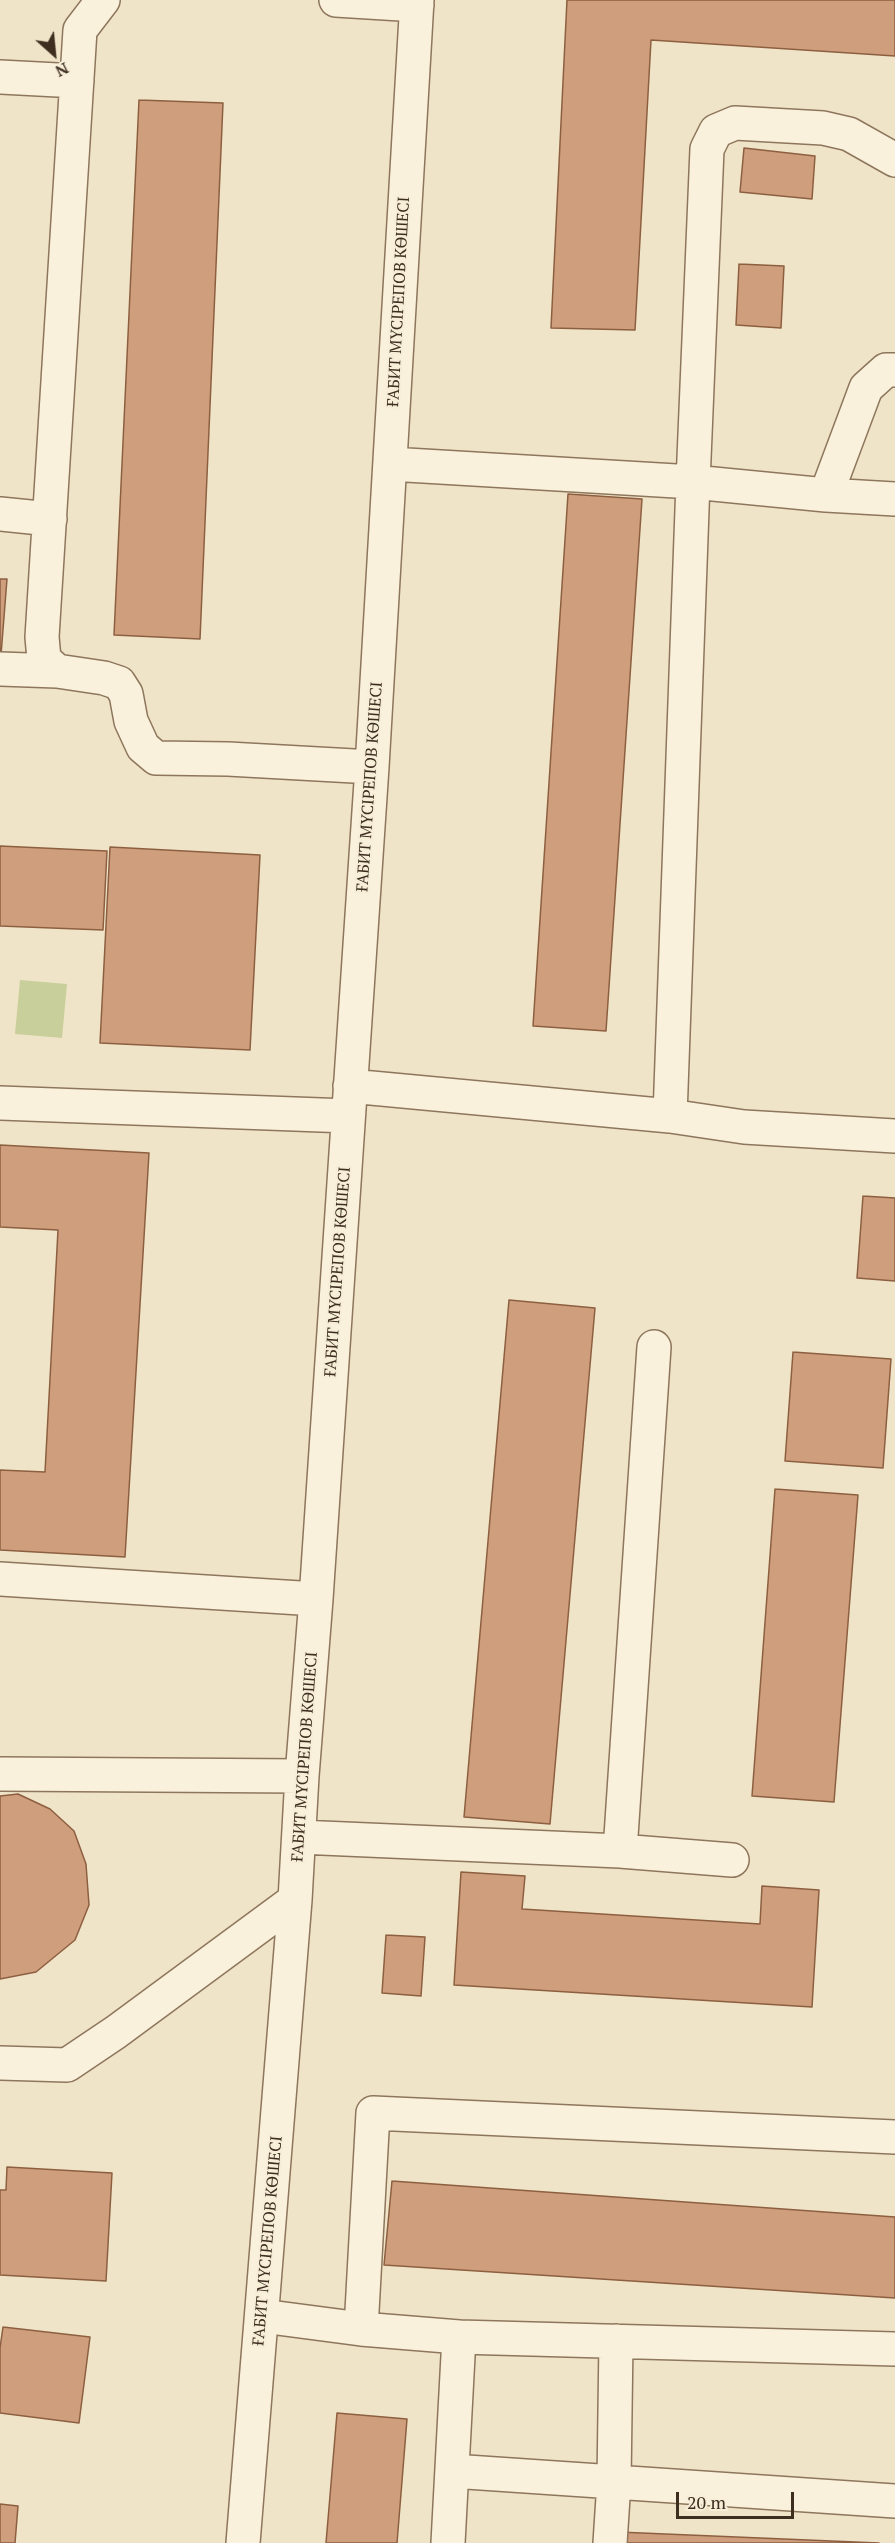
<!DOCTYPE html>
<meta charset="utf-8">
<style>
body{margin:0}
#map{position:relative;width:895px;height:2543px;overflow:hidden;background:#f0e4c8;font-family:"PT Serif",serif}
canvas{display:block}
.north{position:absolute;left:24px;top:24px;width:60px;height:60px;-webkit-text-stroke:4px #f7eed8;paint-order:stroke;rotate:153deg;font-size:16px;font-weight:700;line-height:24px;text-align:center;color:#3d2e20}
.north::after{content:'';display:block;margin:auto;width:21px;height:27px;background:#3d2e20;clip-path:polygon(50% 0,100% 100%,50% 72%,0 100%)}
.scale{position:absolute;left:676px;top:2492px;width:118px;height:27px;box-sizing:border-box;border:3px solid #3d2e20;border-top:0;padding-left:8px;font-size:18px;line-height:21px;white-space:nowrap;color:#3d2e20;-webkit-text-stroke:4px #f7eed8;paint-order:stroke}
</style>
<div id="map">
<canvas width="895" height="2543"></canvas>
<div class="north">N</div>
<div class="scale">20 m</div>
</div>
<script>
const ctx = document.querySelector('canvas').getContext('2d');
ctx.lineJoin = 'round';
function fillPath(path, color) {
  ctx.fillStyle = color;
  ctx.fill(path, 'evenodd');
}
function poly(rows) {
  const path = new Path2D();
  for (const r of rows) {
    path.moveTo(r[0], r[1]);
    for (let i = 2; i < r.length; i += 2) path.lineTo(r[i], r[i + 1]);
  }
  return path;
}
function strokePath(path, color, width, dash) {
  ctx.strokeStyle = color;
  ctx.lineWidth = width;
  ctx.lineCap = dash ? 'butt' : 'round';
  ctx.setLineDash(dash || []);
  ctx.stroke(path);
}
function label(font, color, halo, rows, align = 'center') {
  ctx.font = font + ' "PT Serif",serif';
  ctx.lineWidth = 4.5;
  ctx.setLineDash([]);
  ctx.textBaseline = 'middle';
  ctx.strokeStyle = halo;
  ctx.fillStyle = color;
  for (const [text, x, y, turn = 0] of rows) {
    ctx.save();
    ctx.translate(x, y);
    ctx.rotate((+turn || 0) * Math.PI / 180);
    ctx.textAlign = isNaN(turn) ? turn : align;
    if (halo) ctx.strokeText(text, 0, 0);
    ctx.fillText(text, 0, 0);
    ctx.restore();
  }
}
fillPath(poly([
 [20,980,67,984,62,1038,15,1034]
]), '#c9cf9b');
const building = poly([
 [567,0,895,0,895,56,651,40,635,330,551,328,567,0],
 [139,100,223,103,200,639,114,635,139,100],
 [744,148,815,156,812,199,740,192,744,148],
 [739,264,784,266,781,328,736,325,739,264],
 [568,494,642,499,606,1031,533,1026,568,494],
 [0,579,7,579,1,655,0,654,0,579],
 [0,846,107,851,103,930,0,926,0,846],
 [110,847,260,855,250,1050,100,1043,110,847],
 [0,1145,149,1153,125,1557,0,1550,0,1470,45,1472,58,1230,0,1227,0,1145],
 [863,1196,895,1198,895,1281,857,1278,863,1196],
 [509,1300,595,1308,550,1824,464,1817,509,1300],
 [793,1352,891,1359,883,1468,785,1461,793,1352],
 [775,1489,858,1495,834,1802,752,1796,775,1489],
 [18,1794,50,1809,74,1831,86,1864,89,1905,75,1940,36,1972,0,1979,0,1796,18,1794],
 [461,1872,525,1876,522,1909,760,1924,762,1886,819,1890,812,2007,454,1985,461,1872],
 [386,1935,425,1937,421,1996,382,1993,386,1935],
 [7,2167,112,2173,106,2281,0,2275,0,2190,6,2190,7,2167],
 [392,2181,895,2217,895,2298,384,2265,392,2181],
 [3,2327,90,2337,79,2423,0,2413,0,2348,3,2327],
 [337,2413,407,2419,397,2543,326,2543,337,2413],
 [0,2504,18,2506,15,2543,0,2543,0,2504],
 [618,2532,879,2543,618,2543,618,2532]
]);
fillPath(building, '#cf9f7d');
strokePath(building, '#8d5f41', 1.5);
const minor = poly([
 [103,0,80,30,42,637,44,659,57,671,104,678,119,683,126,694,131,721,143,747,156,758,228,759,372,767],
 [336,0,417,5],
 [0,77,77,81],
 [390,464,693,482,707,149,716,131,735,123,823,128,849,134,895,160],
 [826,495,866,388,886,370,895,370],
 [0,514,50,519],
 [0,669,57,671],
 [350,1086,670,1116,744,1127,895,1136],
 [0,1103,348,1116],
 [670,1116,693,482,826,495,895,499],
 [0,1579,316,1599],
 [0,1774,302,1776],
 [299,1837,620,1851,654,1347],
 [620,1851,732,1860],
 [0,2063,67,2065,116,2032,295,1900],
 [262,2316,361,2329,459,2337,448,2543],
 [361,2329,373,2113,895,2137],
 [459,2337,895,2349],
 [452,2471,895,2501],
 [243,2543,295,1900,302,1776,316,1599,372,767,417,0],
 [610,2543,614,2482,616,2341]
]);
strokePath(minor, '#8d765c', 36);
strokePath(minor, '#faf1dc', 33);
label('16px', '#3d2e20', '#f7eed8', [
 ["ҒАБИТ МҮСІРЕПОВ КӨШЕСІ",399,302,-87],
 ["ҒАБИТ МҮСІРЕПОВ КӨШЕСІ",370,787,-86],
 ["ҒАБИТ МҮСІРЕПОВ КӨШЕСІ",338,1272,-86],
 ["ҒАБИТ МҮСІРЕПОВ КӨШЕСІ",305,1757,-86],
 ["ҒАБИТ МҮСІРЕПОВ КӨШЕСІ",268,2241,-85]
]);
</script>
